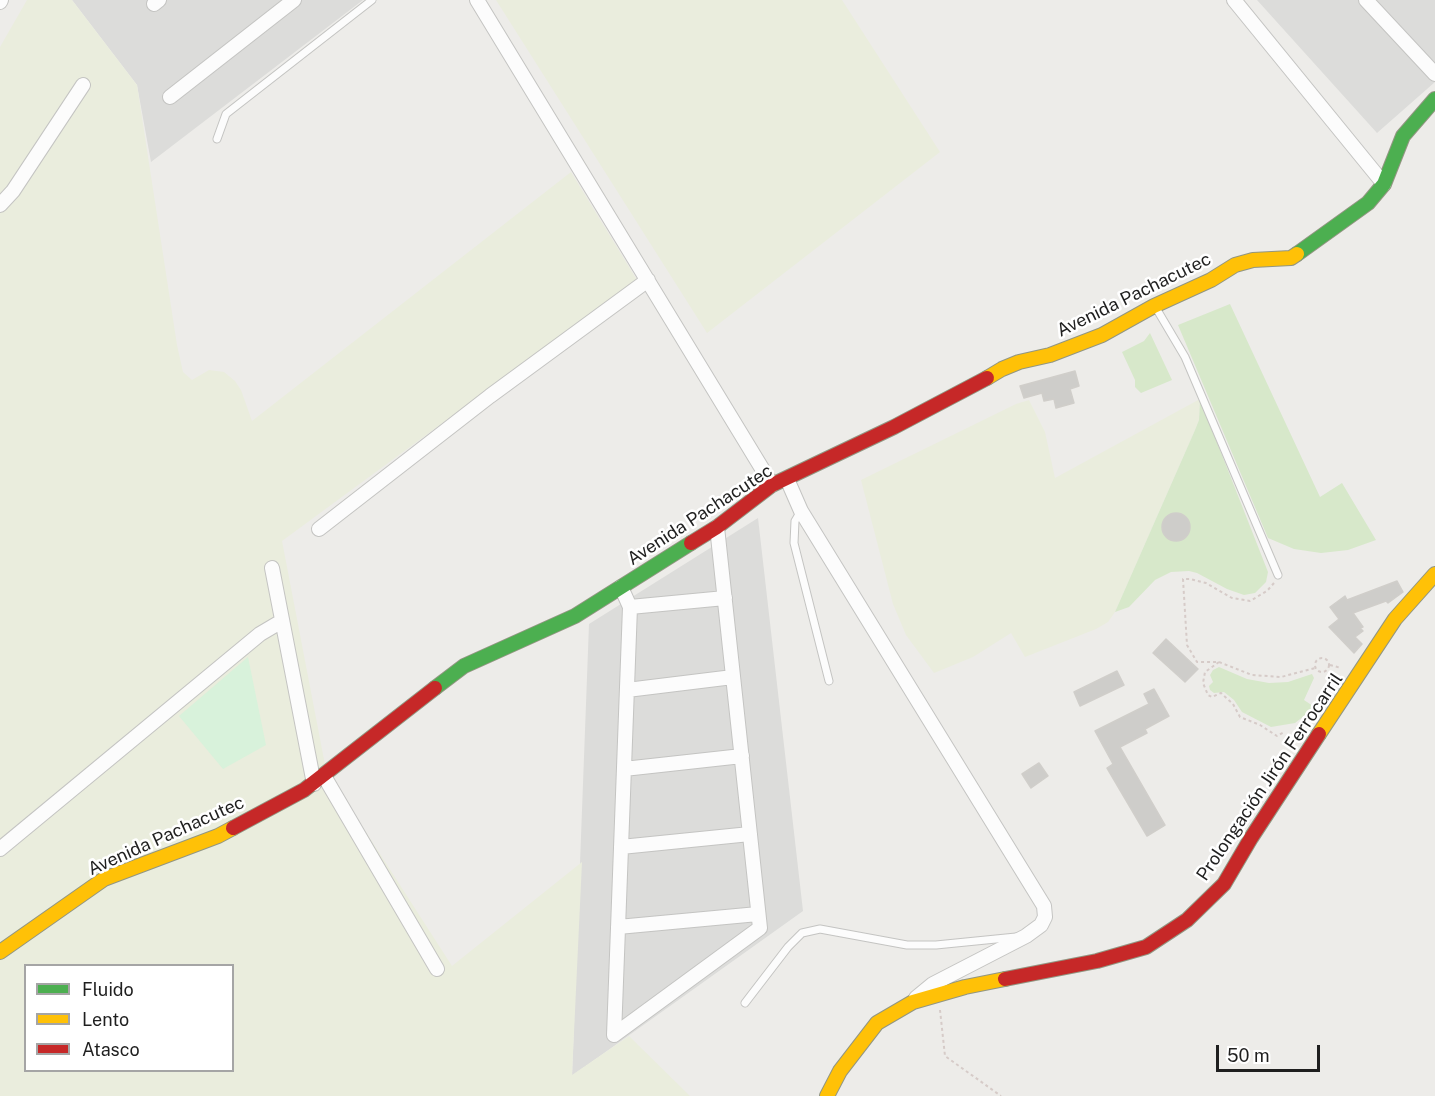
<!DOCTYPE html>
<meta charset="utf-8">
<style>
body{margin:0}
#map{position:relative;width:1435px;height:1096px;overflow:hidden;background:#edece9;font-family:"Public Sans",sans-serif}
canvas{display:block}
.legend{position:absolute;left:24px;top:964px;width:210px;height:108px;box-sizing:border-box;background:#fff;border:2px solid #a5a5a5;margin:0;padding:8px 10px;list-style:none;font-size:18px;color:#1f1f1f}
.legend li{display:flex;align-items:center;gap:12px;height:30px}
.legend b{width:30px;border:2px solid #a5a5a5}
.scale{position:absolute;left:1216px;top:1045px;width:104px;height:27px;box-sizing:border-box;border:3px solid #1f1f1f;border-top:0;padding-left:8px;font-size:18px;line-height:21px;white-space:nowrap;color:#1f1f1f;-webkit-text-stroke:4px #fff;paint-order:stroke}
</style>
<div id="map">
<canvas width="1435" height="1096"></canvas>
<ul class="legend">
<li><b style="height:8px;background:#4caf50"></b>Fluido</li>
<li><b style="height:8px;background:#ffc107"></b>Lento</li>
<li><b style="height:8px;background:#c62828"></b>Atasco</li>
</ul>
<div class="scale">50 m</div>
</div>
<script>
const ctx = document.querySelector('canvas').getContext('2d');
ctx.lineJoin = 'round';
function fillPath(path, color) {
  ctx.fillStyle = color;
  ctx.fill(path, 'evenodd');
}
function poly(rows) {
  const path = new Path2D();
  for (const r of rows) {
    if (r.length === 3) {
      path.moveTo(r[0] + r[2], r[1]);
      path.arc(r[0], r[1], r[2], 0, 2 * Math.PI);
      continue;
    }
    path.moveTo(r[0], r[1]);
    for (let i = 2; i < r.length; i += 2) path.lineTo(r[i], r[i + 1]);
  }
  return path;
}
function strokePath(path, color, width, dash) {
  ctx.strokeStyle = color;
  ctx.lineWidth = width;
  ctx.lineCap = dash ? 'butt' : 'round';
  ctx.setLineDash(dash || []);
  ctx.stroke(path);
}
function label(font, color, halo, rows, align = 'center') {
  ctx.font = font + ' "Public Sans",sans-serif';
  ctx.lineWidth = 5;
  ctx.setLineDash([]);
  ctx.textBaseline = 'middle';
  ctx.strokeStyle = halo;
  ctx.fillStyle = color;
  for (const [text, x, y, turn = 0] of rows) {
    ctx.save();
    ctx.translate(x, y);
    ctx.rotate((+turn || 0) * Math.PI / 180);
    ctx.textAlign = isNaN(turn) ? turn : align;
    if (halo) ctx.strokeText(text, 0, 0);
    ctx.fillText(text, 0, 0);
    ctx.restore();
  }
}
fillPath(poly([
 [72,0,363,0,151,162,137,85],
 [1257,0,1435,0,1435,82,1377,133],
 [758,518,803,911,572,1076,589,624]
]), '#dcdcda');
fillPath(poly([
 [27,0,72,0,137,85,177,345,183,372,192,380,209,370,224,372,235,381,241,390,252,421,571,172,637,280,282,541,326,770,452,966,582,862,572,1075,629,1036,690,1096,0,1096,0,47],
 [26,966,232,966,232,1070,26,1070],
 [496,0,842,0,940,152,707,333],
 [1200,399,1199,420,1195,430,1115,612,1108,622,1096,629,1025,657,1011,633,973,657,934,673,906,635,893,604,861,480,1016,404,1029,400,1045,432,1055,478]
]), '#eaeddd');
fillPath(poly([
 [1230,304,1320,497,1342,483,1376,540,1348,550,1321,553,1294,549,1268,538,1178,325],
 [1150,333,1172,380,1141,393,1135,387,1135,380,1122,352,1144,341],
 [1200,399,1268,572,1266,582,1255,593,1244,595,1227,589,1197,573,1189,571,1171,572,1155,580,1129,607,1115,612,1195,430,1199,420],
 [1219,667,1247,679,1269,683,1288,682,1312,674,1314,678,1304,700,1313,706,1309,712,1295,723,1271,727,1242,712,1234,700,1224,692,1214,693,1210,690,1209,686,1213,682,1210,675,1213,670]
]), '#d7e8ca');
fillPath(poly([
 [248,657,266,745,223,769,179,716]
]), '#d8f2db');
const building = poly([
 [1075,371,1079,386,1070,389,1074,403,1056,408,1054,399,1044,401,1042,393,1024,398,1020,386,1075,371],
 [1176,527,14],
 [1397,581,1403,592,1388,603,1386,601,1353,613,1363,627,1360,628,1363,631,1355,637,1362,644,1354,653,1329,627,1339,619,1330,607,1345,596,1347,600,1397,581],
 [1166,639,1198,669,1185,682,1153,653,1166,639],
 [1117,671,1124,685,1080,706,1074,692,1117,671],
 [1154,689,1169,716,1145,729,1147,733,1120,747,1165,825,1147,836,1107,768,1113,764,1095,731,1149,704,1144,694,1154,689],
 [1039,763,1048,776,1031,788,1022,774,1039,763]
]);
fillPath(building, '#cecdca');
strokePath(building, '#d0ceca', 1.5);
const lane = poly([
 [217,139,226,114,372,0],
 [1156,308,1185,357,1278,575],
 [801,511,795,521,794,543,829,681],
 [745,1003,788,947,802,933,820,929,907,945,936,945,1016,937]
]);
const street = poly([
 [477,0,772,485],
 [1234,0,1384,184],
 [1366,0,1435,74],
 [0,2,1,0],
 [154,4,159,0],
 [170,97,294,0],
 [0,205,13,191,83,85],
 [787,479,801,511,1044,906,1045,917,1041,925,1026,936,933,984,916,998],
 [319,529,490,396,648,280],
 [272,568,314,784],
 [630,607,725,598],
 [627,690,733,677],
 [624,769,742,756],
 [324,776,437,969],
 [621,847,750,834],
 [0,849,260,634,282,621],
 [618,927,758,914],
 [614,1035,760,928,717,527],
 [614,1035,630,607,621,587]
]);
const fast = poly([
 [1297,254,1368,203,1384,184,1403,136,1435,99],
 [435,688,464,666,575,616,691,543]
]);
const slow = poly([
 [987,378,1002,369,1019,362,1050,355,1102,335,1154,306,1211,280,1235,265,1253,260,1291,258,1297,254],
 [1319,734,1395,619,1435,574],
 [0,952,104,879,218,836,233,828],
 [827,1096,840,1071,877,1023,913,1002,965,987,1005,979]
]);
const jam = poly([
 [691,543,717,527,772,485,894,427,987,378],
 [233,828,304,790,435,688],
 [1005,979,1097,961,1146,947,1187,920,1224,884,1251,838,1319,734]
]);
strokePath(lane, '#c4c4c2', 9);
strokePath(street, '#c4c4c2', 16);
strokePath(fast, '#929682', 16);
strokePath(slow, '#929682', 16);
strokePath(jam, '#929682', 16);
strokePath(poly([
 [1274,583,1267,591,1250,601,1232,598,1206,583,1190,579,1183,579,1187,645,1197,662,1219,662,1252,675,1281,677,1315,668],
 [1322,665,7],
 [1219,662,1205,672,1203,683,1208,695,1212,697,1221,693,1233,704,1240,717,1260,725,1277,736,1284,732],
 [1330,665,1341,668],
 [940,1010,945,1056,1001,1096]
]), '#d6cbc8', 2, [3, 3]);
strokePath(lane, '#fcfcfc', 7);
strokePath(street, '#fcfcfc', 14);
strokePath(fast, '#4caf50', 14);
strokePath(slow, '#ffc107', 14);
strokePath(jam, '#c62828', 14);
label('18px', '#1f1f1f', '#fff', [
 ["Avenida Pachacutec",1134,295,-26],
 ["Avenida Pachacutec",700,515,-33],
 ["Prolongación Jirón Ferrocarril",1270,777,-56],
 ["Avenida Pachacutec",166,836,-24]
]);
</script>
